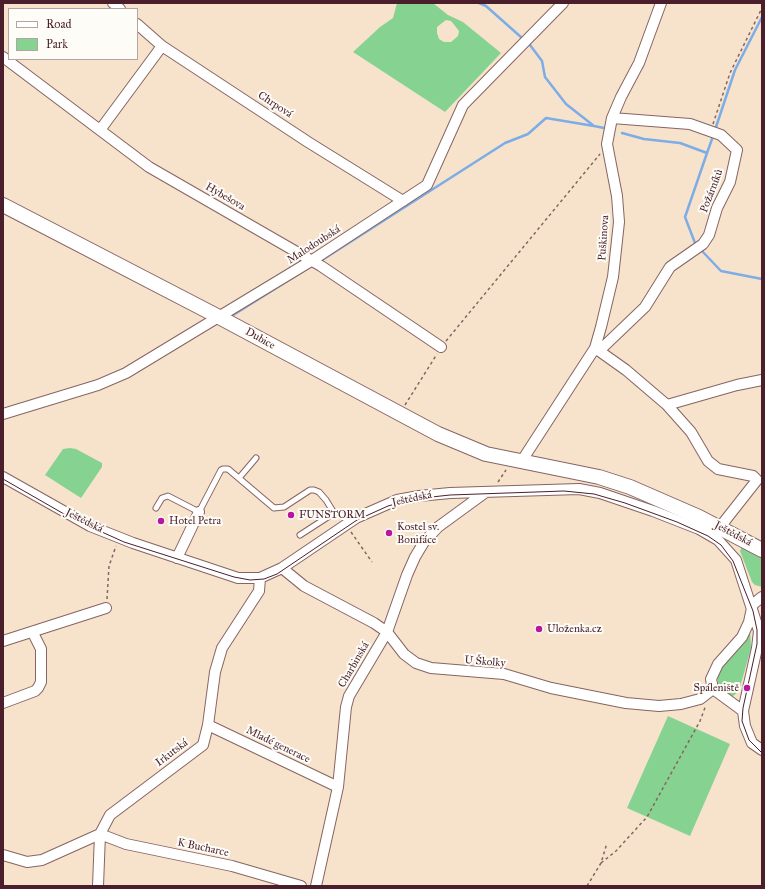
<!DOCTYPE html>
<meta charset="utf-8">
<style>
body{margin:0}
#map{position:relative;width:765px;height:889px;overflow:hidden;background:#f7e3cc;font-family:"IM FELL Great Primer",serif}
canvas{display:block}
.frame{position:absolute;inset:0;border:4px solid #4a1f2b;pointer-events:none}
.legend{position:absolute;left:8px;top:8px;width:130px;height:52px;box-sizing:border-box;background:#fdfcf7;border:1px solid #b5a4a5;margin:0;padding:5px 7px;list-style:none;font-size:12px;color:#4a1f2b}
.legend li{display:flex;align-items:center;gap:8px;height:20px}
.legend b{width:20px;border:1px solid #b5a4a5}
</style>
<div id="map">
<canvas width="765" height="889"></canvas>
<div class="frame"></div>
<ul class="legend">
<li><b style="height:5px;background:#fff"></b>Road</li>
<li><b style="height:11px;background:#86d391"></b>Park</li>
</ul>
</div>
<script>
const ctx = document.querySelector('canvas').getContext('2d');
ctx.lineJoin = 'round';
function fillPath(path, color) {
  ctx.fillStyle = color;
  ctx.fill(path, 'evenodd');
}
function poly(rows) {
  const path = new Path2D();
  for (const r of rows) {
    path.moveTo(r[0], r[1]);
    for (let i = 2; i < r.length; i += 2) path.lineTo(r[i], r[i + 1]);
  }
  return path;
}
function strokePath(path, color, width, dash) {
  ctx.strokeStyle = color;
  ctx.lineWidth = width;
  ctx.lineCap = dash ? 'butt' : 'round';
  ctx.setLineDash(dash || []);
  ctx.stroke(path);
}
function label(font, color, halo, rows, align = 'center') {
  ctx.font = font + ' "IM FELL Great Primer",serif';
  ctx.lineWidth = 4;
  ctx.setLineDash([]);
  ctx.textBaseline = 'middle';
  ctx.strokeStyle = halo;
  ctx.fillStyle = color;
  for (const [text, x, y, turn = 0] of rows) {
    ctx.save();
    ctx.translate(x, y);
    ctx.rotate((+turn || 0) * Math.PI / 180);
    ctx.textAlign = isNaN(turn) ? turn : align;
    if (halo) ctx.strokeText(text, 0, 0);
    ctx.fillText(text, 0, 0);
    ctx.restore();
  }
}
fillPath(poly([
 [397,3,433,3,448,15,463,22,501,53,445,112,353,52,380,27,393,18],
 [446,20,451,21,459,31,458,36,451,42,444,42,439,39,437,33,437,27],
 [70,448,76,449,102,463,102,467,81,498,45,475,63,449],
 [742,547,762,558,762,587,755,585,752,582,740,551],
 [750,629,751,648,739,691,732,697,724,691,718,683,717,674],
 [668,716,730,744,690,836,627,808]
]), '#86d391');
strokePath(poly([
 [479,3,486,6,522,38],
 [530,45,542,61,545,77,566,104,594,126,604,128],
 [716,127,735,70,762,17],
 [622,133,644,139,680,143,707,153,685,217,695,243],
 [707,153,712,139],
 [702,251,721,271,762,279],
 [319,262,505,143,528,134,546,118,594,126],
 [230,317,313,265]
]), '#7dace7', 2.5);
const lane = poly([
 [239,478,256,458],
 [156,508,162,498,168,496,199,512,221,470,223,469,228,469,274,508,284,507,310,490,314,490,319,492,326,500,334,513],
 [300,535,334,513,339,513,349,522]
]);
const street = poly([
 [113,3,120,9],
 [137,24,162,46,308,142,403,201],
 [3,57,149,167,321,266,441,347],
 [100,130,162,46],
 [595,348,626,370,667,405,691,432,708,461,718,469,753,476,757,480,720,527],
 [599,351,645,307,670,267,703,244,709,235,717,208,730,182,737,150,721,135,690,124,612,118],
 [667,405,737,385,762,380],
 [3,414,98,385,126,373,311,261,427,185,463,105,563,3],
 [521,462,595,348,601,327,613,277,619,222,617,196,607,144,612,118,621,97,639,63,661,3],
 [3,477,90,526,133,543,238,578,260,578,282,568,356,518,397,500,419,496,450,493,579,489,600,493,653,511,699,529,718,540,736,560,759,631,757,648,743,711,745,726,752,743,762,750],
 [177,558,199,512],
 [282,568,304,586,374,623,387,632,404,654,416,663,431,668,504,674,551,688,626,703,659,706,681,704,700,699,713,689],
 [752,605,762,597],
 [3,641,106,608],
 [3,703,35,691,38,688,41,682,41,649,33,633],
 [743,711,713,689,711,679,718,664,742,637,749,622,752,608],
 [208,725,338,787],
 [100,834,126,844,232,866,301,886],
 [3,855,27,862,42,860,100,834],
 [98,886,100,834,110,815,203,745,208,725,215,672,222,648,259,591,260,578],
 [316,886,338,787,346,707,349,696,387,632,407,575,415,557,424,542,438,527,486,492]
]);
const secondary = poly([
 [3,205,219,317,438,434,486,454,599,477,630,487,699,517,762,550]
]);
strokePath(lane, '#876463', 7);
strokePath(street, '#876463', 12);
strokePath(secondary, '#876463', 16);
strokePath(poly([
 [713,124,730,73,762,8],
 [446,341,600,154],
 [405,405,437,354],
 [498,482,506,470],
 [351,532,372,562],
 [107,599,109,566,116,546],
 [601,863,616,851,647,817,700,721,706,705],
 [587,886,601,863,607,843]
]), '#876463', 1.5, [3, 3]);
strokePath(lane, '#fff', 5);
strokePath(street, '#fff', 10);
strokePath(secondary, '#fff', 14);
strokePath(poly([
 [3,479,71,518,124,542,234,577,250,580,264,579,277,574,357,520,388,506,413,499,450,495,564,491,594,494,625,503,677,522,708,536,721,545,733,561,753,611,757,630,757,644,743,708,742,721,749,740,762,753]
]), '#4a1f2b', 1);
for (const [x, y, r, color] of [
 [291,515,4,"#b5179e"],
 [161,521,4,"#b5179e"],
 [389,533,4,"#b5179e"],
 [539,629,4,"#b5179e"],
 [747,688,4,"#b5179e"]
]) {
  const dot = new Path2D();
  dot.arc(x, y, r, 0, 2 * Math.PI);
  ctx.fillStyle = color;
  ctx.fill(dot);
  strokePath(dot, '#fdfcf7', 1.5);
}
label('11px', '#4a1f2b', '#fdfcf7', [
 ["Chrpová",275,105,33],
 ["Požárníků",712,191,-69],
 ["Hybešova",225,197,30],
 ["Puškinova",604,238,-86],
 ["Malodoubská",314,245,-33],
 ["Dubice",260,339,29],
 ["Ještědská",412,499,-12],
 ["Ještědská",84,521,27],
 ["Ještědská",733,534,28],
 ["U Školky",485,662,5],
 ["Charbinská",354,665,-60],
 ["Mladé generace",278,745,26],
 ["Irkutská",172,753,-37],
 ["K Bucharce",203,848,12]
]);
label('11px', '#4a1f2b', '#fdfcf7', [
 ["FUNSTORM",299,515],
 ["Hotel Petra",169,521],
 ["Kostel sv.",397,527],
 ["Bonifáce",397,540],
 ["Uloženka.cz",547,629],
 ["Spáleniště",739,688,"right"]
], 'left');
</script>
